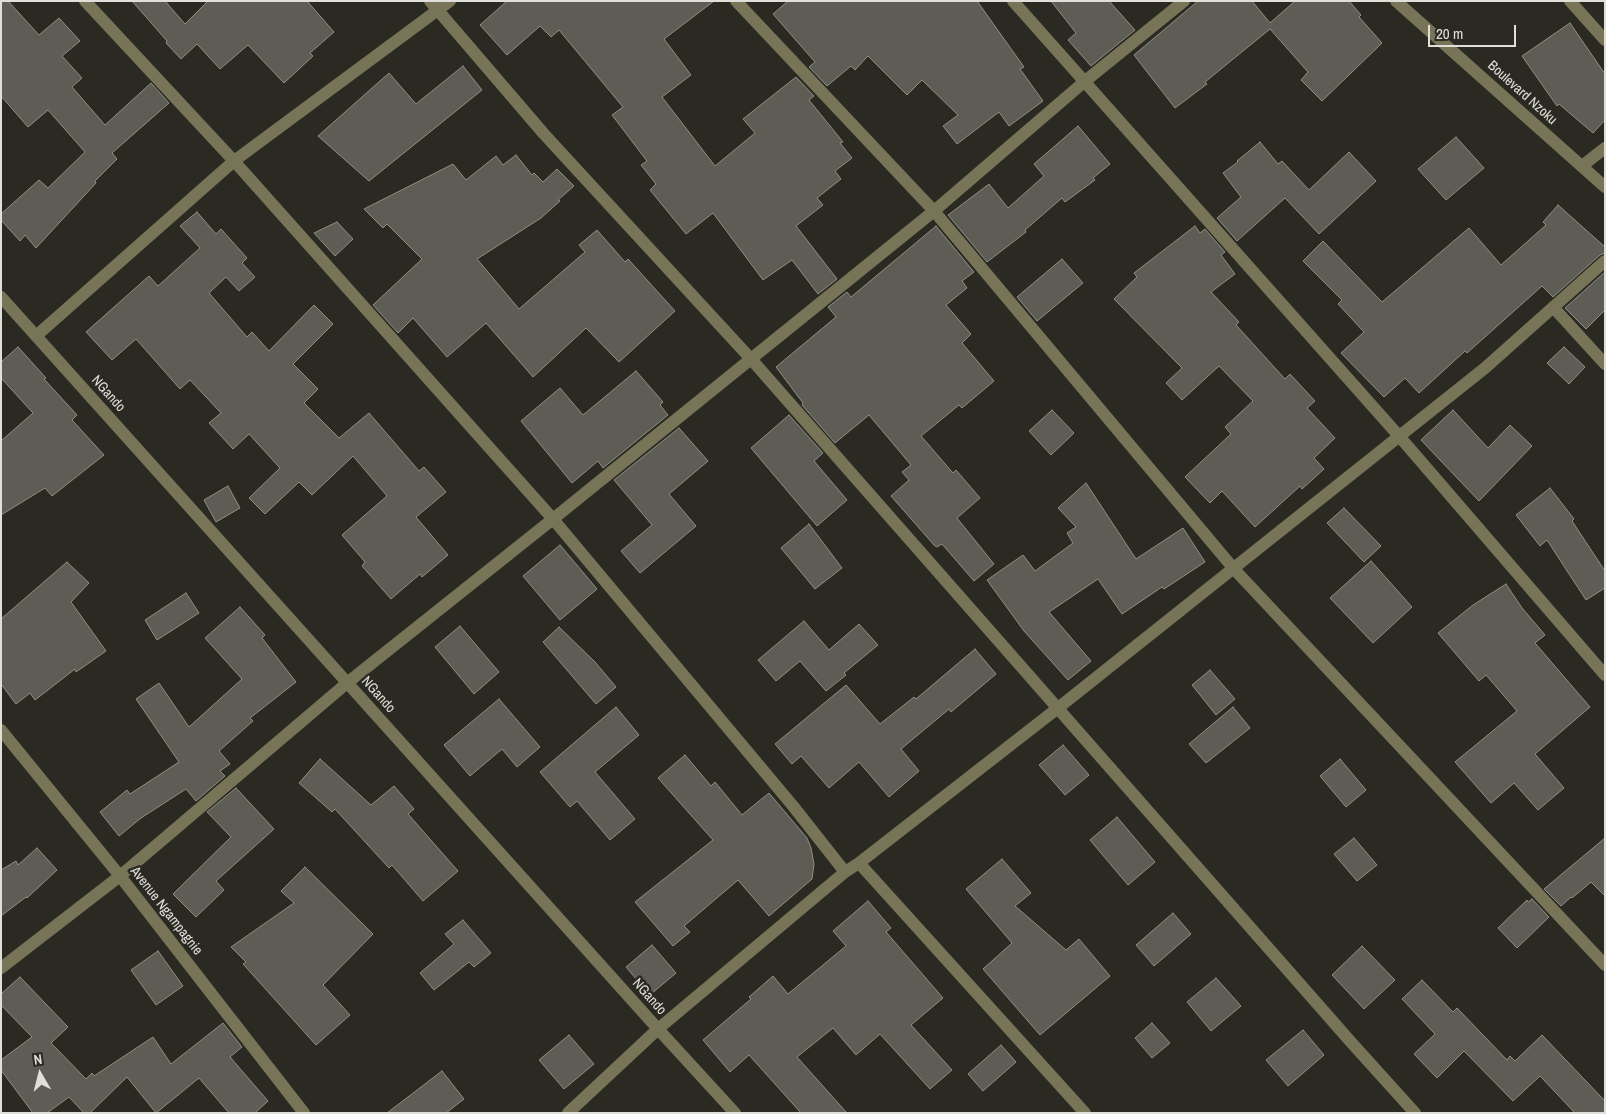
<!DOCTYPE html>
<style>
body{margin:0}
#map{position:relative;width:1606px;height:1114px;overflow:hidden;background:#2a2a22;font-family:"Archivo Narrow",sans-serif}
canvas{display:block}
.frame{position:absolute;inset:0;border:2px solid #e0dfda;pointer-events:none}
.north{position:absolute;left:15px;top:1049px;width:50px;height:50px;-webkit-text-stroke:4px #2a2a22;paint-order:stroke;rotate:352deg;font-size:14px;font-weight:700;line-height:20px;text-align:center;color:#e0dfda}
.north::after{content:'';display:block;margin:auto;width:18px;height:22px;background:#e0dfda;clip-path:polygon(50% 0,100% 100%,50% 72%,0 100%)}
.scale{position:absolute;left:1428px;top:25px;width:88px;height:22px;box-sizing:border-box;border:2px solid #e0dfda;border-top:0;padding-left:6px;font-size:15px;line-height:18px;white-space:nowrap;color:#e0dfda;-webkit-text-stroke:4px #2a2a22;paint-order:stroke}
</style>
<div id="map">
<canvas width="1606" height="1114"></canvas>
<div class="frame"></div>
<div class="north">N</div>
<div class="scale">20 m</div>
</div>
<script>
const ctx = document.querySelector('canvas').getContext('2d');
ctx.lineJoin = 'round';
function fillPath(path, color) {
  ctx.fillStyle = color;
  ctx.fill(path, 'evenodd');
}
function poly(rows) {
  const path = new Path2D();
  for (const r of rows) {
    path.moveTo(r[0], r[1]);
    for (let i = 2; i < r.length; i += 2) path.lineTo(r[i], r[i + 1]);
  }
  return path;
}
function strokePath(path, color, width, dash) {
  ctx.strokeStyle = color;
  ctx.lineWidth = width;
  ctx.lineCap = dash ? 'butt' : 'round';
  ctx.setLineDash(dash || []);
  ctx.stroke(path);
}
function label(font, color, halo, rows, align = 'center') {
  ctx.font = font + ' "Archivo Narrow",sans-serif';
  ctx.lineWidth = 5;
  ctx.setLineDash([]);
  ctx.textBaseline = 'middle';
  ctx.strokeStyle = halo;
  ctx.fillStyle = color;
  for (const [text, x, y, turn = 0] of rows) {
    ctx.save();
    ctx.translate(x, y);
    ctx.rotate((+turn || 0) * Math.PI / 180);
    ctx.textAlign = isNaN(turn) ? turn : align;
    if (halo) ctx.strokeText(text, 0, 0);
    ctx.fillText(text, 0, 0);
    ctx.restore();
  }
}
const building = poly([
 [1,1,8,1,39,35,59,18,80,41,62,56,82,78,72,87,105,125,151,83,169,103,112,153,117,159,95,181,96,183,36,248,25,235,20,241,1,220,1,214,39,180,48,188,85,152,48,110,28,127,1,96,1,1],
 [132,1,165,1,185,24,208,1,307,1,334,32,310,53,313,56,284,83,248,45,220,69,197,44,181,59,166,43,167,41,132,1],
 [507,1,714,1,664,39,691,75,662,97,715,166,755,133,743,119,796,77,814,96,809,100,843,142,840,143,852,158,835,171,841,179,817,198,823,205,796,226,837,279,818,294,792,260,763,280,713,213,686,234,650,190,656,184,641,165,647,161,612,115,623,107,559,30,551,37,540,26,507,55,480,25,507,1],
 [788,1,977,1,1024,67,1020,69,1043,101,1009,126,999,112,957,144,943,126,958,115,922,80,907,95,868,56,855,70,851,66,827,86,809,67,815,62,773,14,788,1],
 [1051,1,1109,1,1135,30,1091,66,1068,40,1076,33,1051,1],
 [1198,1,1252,1,1270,23,1295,1,1349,1,1361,15,1359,17,1382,43,1322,101,1301,80,1308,72,1270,29,1205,82,1207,84,1175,108,1134,55,1198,1],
 [1570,23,1605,74,1605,120,1593,133,1559,104,1557,106,1522,56,1570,23],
 [463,66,482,90,369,181,318,136,389,73,416,104,463,66],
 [1078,126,1110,164,1093,178,1095,180,1065,202,1062,198,1025,230,1026,232,987,262,948,215,989,184,1008,208,1044,176,1034,164,1078,126],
 [1456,137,1484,168,1446,200,1418,169,1456,137],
 [1260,142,1278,164,1282,161,1309,190,1349,152,1376,181,1319,234,1285,198,1237,241,1217,218,1241,197,1223,173,1238,162,1237,161,1260,142],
 [516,155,532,175,534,173,543,182,557,169,574,186,558,200,560,201,541,218,477,259,519,309,585,252,579,245,597,230,625,262,628,259,675,311,619,362,586,328,533,377,486,323,447,357,413,318,398,333,373,305,422,259,387,224,383,228,364,209,453,164,466,180,496,156,503,165,516,155],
 [1558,205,1605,247,1605,253,1600,255,1553,297,1542,286,1467,353,1465,351,1419,393,1405,378,1384,397,1341,353,1364,332,1338,304,1342,300,1303,261,1323,241,1382,302,1469,228,1501,265,1546,225,1543,222,1558,205],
 [197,212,216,234,221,229,247,258,242,263,255,277,239,291,226,277,209,293,247,337,252,332,269,351,314,305,333,324,293,364,318,389,304,403,339,438,369,413,419,471,424,467,446,492,416,517,448,555,422,577,420,574,391,599,362,566,365,562,342,535,387,496,353,456,312,495,299,482,265,514,249,498,280,468,249,434,233,449,209,423,221,413,190,380,180,389,136,339,112,360,86,332,149,276,158,286,200,248,180,226,197,212],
 [337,222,353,239,335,256,314,233,337,222],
 [936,226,974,272,962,281,967,288,946,305,971,334,962,343,994,381,962,408,959,405,921,436,953,473,956,470,980,498,957,518,994,564,974,581,942,544,937,547,934,545,891,496,909,480,902,472,911,465,869,415,835,443,802,405,803,403,776,367,836,317,828,307,847,292,851,297,936,226],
 [1195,226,1200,233,1205,229,1225,252,1221,255,1235,274,1211,292,1239,322,1236,325,1285,379,1290,374,1315,401,1307,408,1335,438,1314,458,1324,469,1302,489,1300,486,1255,527,1222,491,1210,503,1185,477,1231,434,1225,427,1253,401,1219,366,1182,400,1166,383,1182,368,1114,299,1137,277,1134,273,1195,226],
 [1062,259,1083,283,1037,321,1017,297,1062,259],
 [1605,272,1605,310,1586,329,1565,308,1605,272],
 [18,347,46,378,44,379,77,415,72,420,104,455,52,496,45,488,1,515,1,441,33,413,1,378,1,362,18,347],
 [1564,347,1585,367,1569,384,1547,363,1564,347],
 [636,371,663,402,660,405,668,415,603,468,598,461,572,483,521,421,560,388,583,415,636,371],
 [1052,410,1074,433,1051,455,1029,431,1052,410],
 [1453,410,1488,448,1510,425,1532,446,1479,501,1421,440,1453,410],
 [789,415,823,453,814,461,847,500,817,526,751,448,789,415],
 [679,428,708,461,669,494,696,526,640,573,621,551,652,525,614,480,679,428],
 [1086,483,1136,559,1183,528,1205,562,1164,589,1162,587,1122,614,1098,579,1049,612,1091,661,1068,680,1024,631,987,580,1023,555,1035,571,1073,543,1067,533,1076,527,1058,508,1086,483],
 [228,486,240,508,216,522,204,500,228,486],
 [1550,488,1574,519,1572,521,1605,571,1605,588,1586,600,1547,540,1540,546,1516,515,1550,488],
 [1344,508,1381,546,1364,562,1327,523,1344,508],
 [809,524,842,568,815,589,781,548,809,524],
 [560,545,597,589,560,620,523,576,560,545],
 [1371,561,1412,607,1373,643,1330,598,1371,561],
 [67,562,89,583,71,602,106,651,76,672,75,669,35,700,30,693,16,704,1,684,1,619,67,562],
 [1506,584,1522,608,1545,635,1535,643,1590,707,1535,754,1564,788,1538,810,1514,783,1491,803,1455,762,1517,711,1486,675,1479,681,1438,633,1473,605,1506,584],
 [186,593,199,613,157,640,145,620,186,593],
 [240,607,265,635,262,638,296,682,250,718,253,721,219,751,230,764,220,771,225,776,196,801,186,789,141,818,119,836,100,812,127,790,130,794,179,762,136,699,159,683,189,727,242,679,205,638,240,607],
 [804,621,829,650,859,624,878,645,844,673,846,675,826,691,800,661,776,681,758,660,804,621],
 [460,626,499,672,474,694,435,647,460,626],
 [559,627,595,662,616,687,596,704,543,642,559,627],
 [975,649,996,674,951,712,949,709,901,749,919,771,889,797,859,762,829,788,801,756,792,764,775,744,846,685,880,724,914,697,916,699,975,649],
 [1210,670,1235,699,1216,715,1192,685,1210,670],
 [499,699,540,747,517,767,502,749,470,776,444,745,499,699],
 [616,707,639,735,595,772,635,819,610,840,577,801,570,807,540,772,616,707],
 [1233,707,1250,728,1206,763,1189,744,1233,707],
 [1063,745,1089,775,1065,795,1039,765,1063,745],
 [685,755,711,786,715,782,742,815,769,793,807,838,811,848,814,864,812,879,769,916,738,880,684,926,690,932,673,946,635,902,713,840,658,778,685,755],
 [320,759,371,805,394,786,414,809,408,814,458,871,423,901,392,865,389,868,335,809,332,812,299,783,320,759],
 [1340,759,1366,790,1346,807,1320,776,1340,759],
 [236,788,274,829,216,881,224,890,196,917,173,894,231,837,207,812,236,788],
 [1117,817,1155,862,1128,885,1090,840,1117,817],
 [1354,838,1377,865,1357,881,1334,854,1354,838],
 [1605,838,1605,896,1591,882,1572,898,1571,897,1561,906,1544,889,1605,838],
 [37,848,57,870,27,898,26,897,1,916,1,870,16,861,18,865,37,848],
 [1002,859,1031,893,1015,906,1066,950,1079,939,1110,976,1040,1035,983,969,1012,943,966,889,1002,859],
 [305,867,373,934,323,985,350,1015,316,1045,243,964,246,962,231,947,294,903,281,891,305,867],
 [1532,899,1549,917,1517,948,1498,928,1527,900,1528,902,1532,899],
 [868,901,891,928,886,932,943,998,911,1025,952,1070,930,1089,880,1034,856,1055,833,1028,797,1057,847,1113,801,1113,749,1055,730,1072,703,1040,751,999,749,997,773,976,788,994,846,946,833,931,868,901],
 [1173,913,1191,934,1154,966,1136,945,1173,913],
 [463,920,491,953,474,967,469,962,434,990,420,973,454,944,445,934,463,920],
 [652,945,676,973,650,995,626,967,652,945],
 [1362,946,1395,980,1364,1009,1332,975,1362,946],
 [158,951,183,986,156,1005,131,970,158,951],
 [20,977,68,1027,51,1043,86,1079,92,1073,94,1076,153,1037,171,1064,223,1023,242,1047,230,1057,268,1101,255,1113,229,1113,199,1078,156,1113,127,1077,90,1113,84,1113,69,1097,47,1113,33,1113,1,1070,1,1060,32,1037,1,1005,1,994,20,977],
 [1216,978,1241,1006,1211,1031,1187,1002,1216,978],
 [1422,980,1453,1012,1457,1008,1507,1060,1510,1056,1515,1061,1542,1035,1605,1101,1605,1113,1575,1113,1540,1076,1513,1101,1464,1051,1437,1078,1414,1054,1435,1034,1402,999,1422,980],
 [1152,1023,1170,1043,1152,1058,1135,1038,1152,1023],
 [1303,1030,1324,1055,1288,1086,1266,1060,1303,1030],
 [569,1035,594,1064,564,1089,539,1060,569,1035],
 [1001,1045,1016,1062,983,1091,968,1074,1001,1045],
 [442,1071,464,1099,446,1113,387,1113,442,1071]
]);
fillPath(building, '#5e5d55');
strokePath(building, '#908f86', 1);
strokePath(poly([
 [85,1,234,161,553,519,793,806,845,872],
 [430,1,544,134,751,359,1350,1041,1415,1113],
 [736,1,934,211,1234,569,1605,965],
 [1013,1,1399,436,1605,675],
 [1396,1,1605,187],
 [1570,1,1605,40],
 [1582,166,1605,148],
 [1,297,658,1029,735,1113],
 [1553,307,1605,364],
 [36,336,234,161,450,1],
 [1,730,120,876,304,1113],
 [859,863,1085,1113],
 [1,968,120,876,347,683,553,519,934,211,1084,82,1184,1],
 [568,1113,658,1029,845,872,859,863,1058,708,1485,368,1605,261]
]), '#777457', 12);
label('14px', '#e0dfda', '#2a2a22', [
 ["Boulevard Nzoku",1522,93,42],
 ["NGando",108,394,48],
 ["NGando",378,695,48],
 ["Avenue Ngampagnie",166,911,52],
 ["NGando",649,997,48]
]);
</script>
